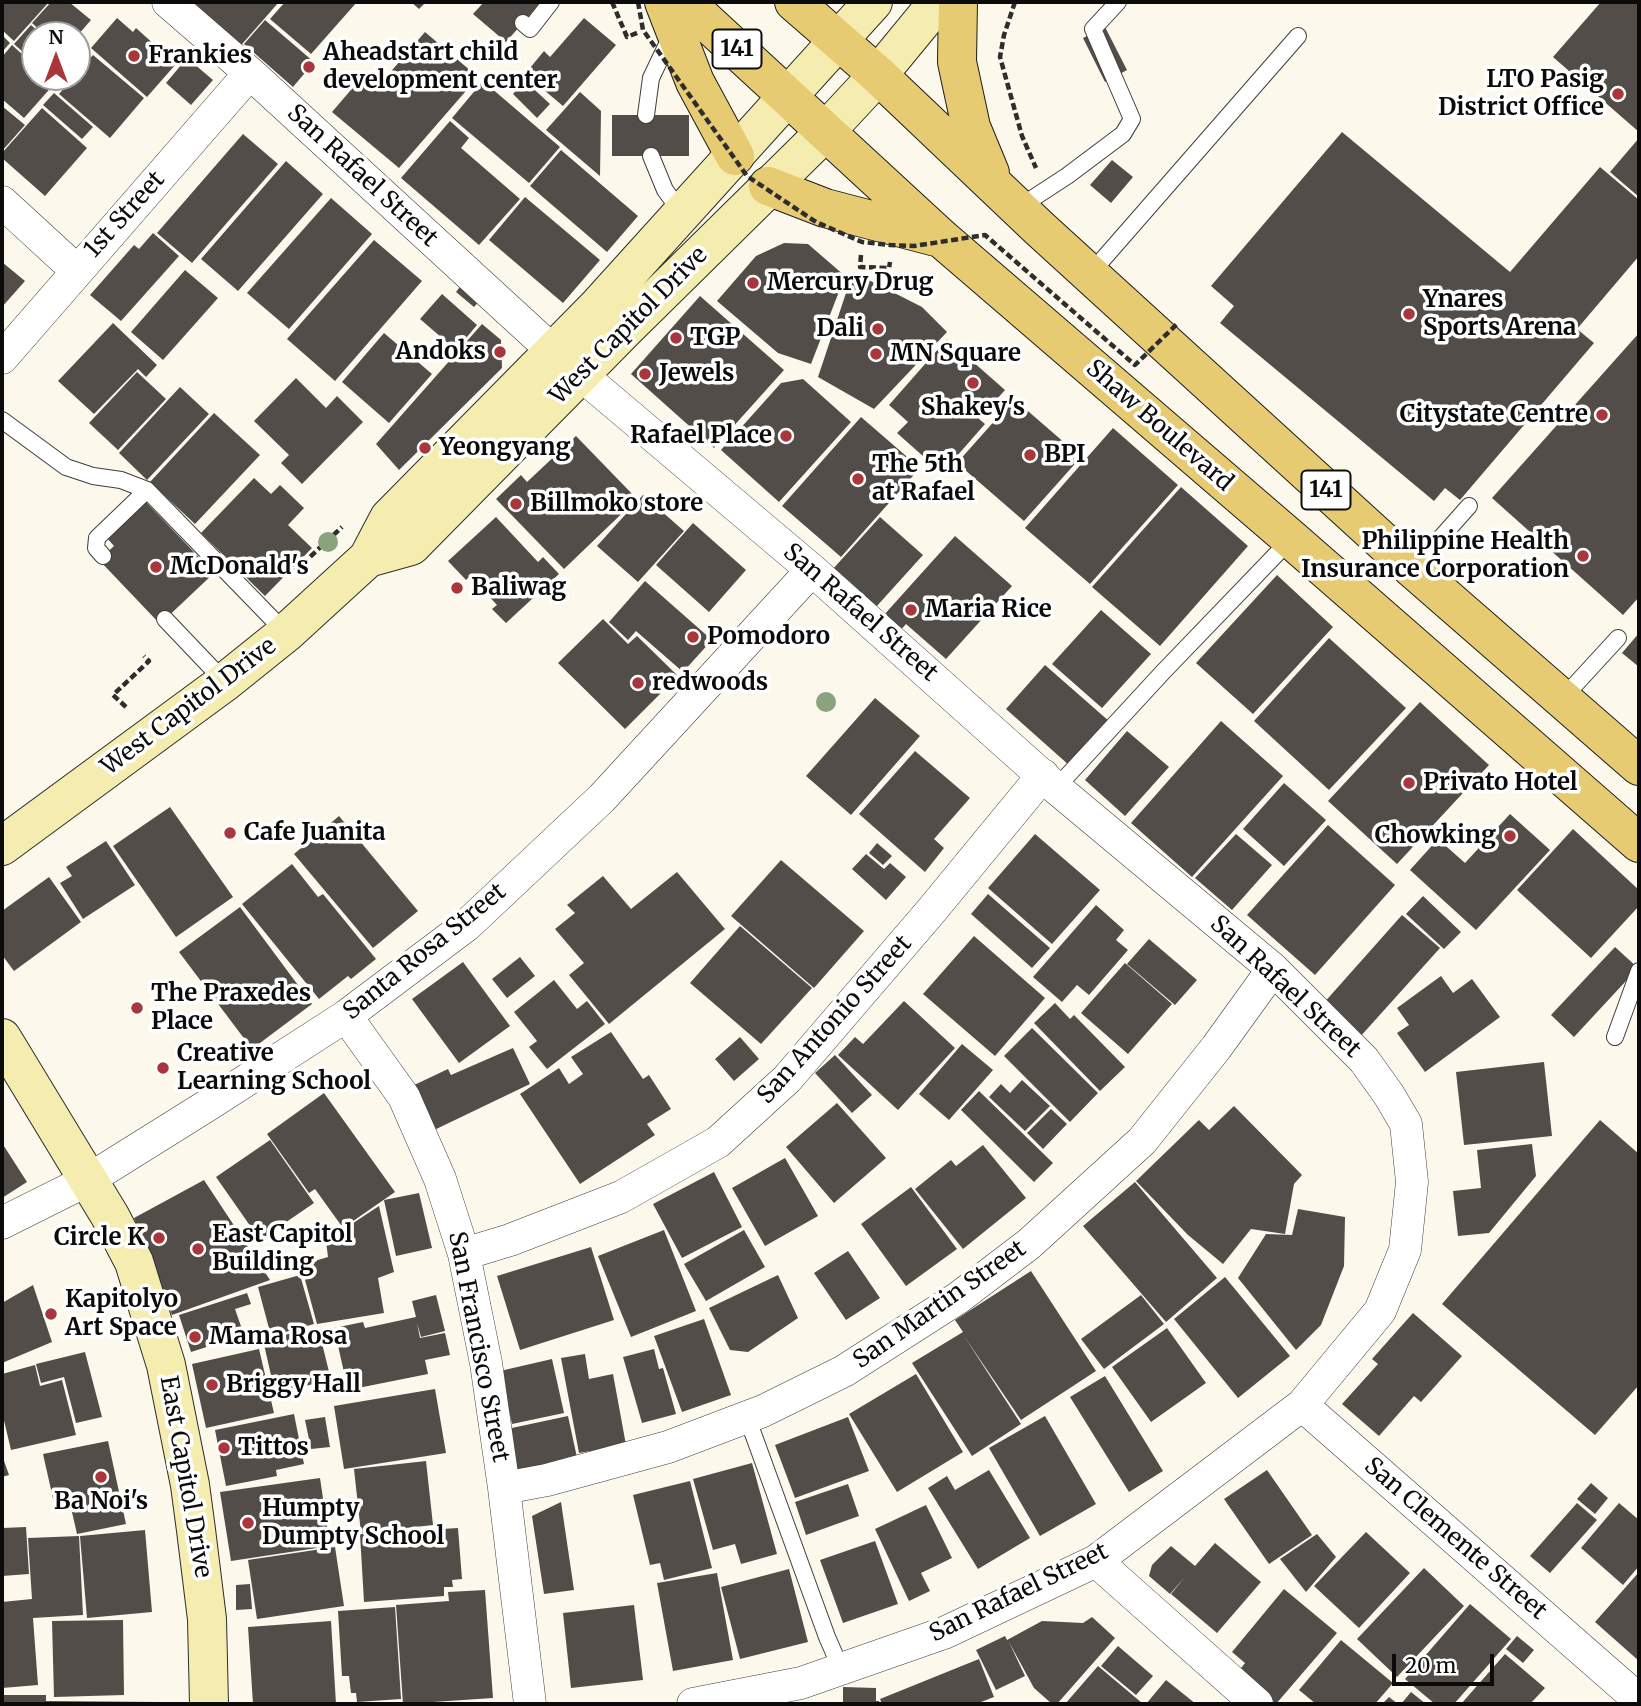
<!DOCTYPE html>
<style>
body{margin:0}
#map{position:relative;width:1641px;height:1706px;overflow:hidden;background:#fcf9ec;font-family:Merriweather,serif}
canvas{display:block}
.frame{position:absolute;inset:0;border:4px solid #0b0b0b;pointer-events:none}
.north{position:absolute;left:21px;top:21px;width:70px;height:70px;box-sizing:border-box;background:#fff;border:2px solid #9d9d9d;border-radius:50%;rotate:0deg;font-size:19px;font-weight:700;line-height:28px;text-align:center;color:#0b0b0b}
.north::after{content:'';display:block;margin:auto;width:24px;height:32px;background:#a8363a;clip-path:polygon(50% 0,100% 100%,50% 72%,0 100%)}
.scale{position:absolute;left:1392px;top:1654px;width:102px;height:32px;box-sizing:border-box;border:4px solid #0b0b0b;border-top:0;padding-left:9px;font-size:21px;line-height:24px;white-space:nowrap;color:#0b0b0b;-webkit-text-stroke:5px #fff;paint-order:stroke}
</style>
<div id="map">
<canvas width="1641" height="1706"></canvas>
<div class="frame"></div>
<div class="north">N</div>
<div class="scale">20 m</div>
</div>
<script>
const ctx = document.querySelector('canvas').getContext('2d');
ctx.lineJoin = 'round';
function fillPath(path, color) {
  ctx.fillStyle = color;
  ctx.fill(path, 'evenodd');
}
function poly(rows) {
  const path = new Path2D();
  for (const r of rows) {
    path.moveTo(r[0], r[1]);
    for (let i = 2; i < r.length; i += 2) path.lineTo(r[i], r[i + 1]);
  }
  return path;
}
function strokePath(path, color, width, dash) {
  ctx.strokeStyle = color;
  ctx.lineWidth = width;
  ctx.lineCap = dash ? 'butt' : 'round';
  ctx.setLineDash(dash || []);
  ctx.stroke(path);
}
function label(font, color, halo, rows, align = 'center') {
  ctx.font = font + ' Merriweather,serif';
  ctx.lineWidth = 7;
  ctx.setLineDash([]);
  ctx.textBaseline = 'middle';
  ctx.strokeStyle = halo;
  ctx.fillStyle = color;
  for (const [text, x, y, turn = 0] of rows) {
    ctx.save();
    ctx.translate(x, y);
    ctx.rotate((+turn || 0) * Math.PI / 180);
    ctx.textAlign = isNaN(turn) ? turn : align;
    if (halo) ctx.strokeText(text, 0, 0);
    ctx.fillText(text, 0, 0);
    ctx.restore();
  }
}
fillPath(poly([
 [2,2,49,2,14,41,2,30],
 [51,2,69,2,91,20,78,35,45,35,32,23],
 [178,2,279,2,236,51],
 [285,2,357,2,311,54,270,19],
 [411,2,426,2,419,9],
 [484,2,541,2,506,42,473,14],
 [1601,2,1639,2,1639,132,1553,57],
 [117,18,133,32,136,28,176,64,147,97,91,48],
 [584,18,616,45,563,106,525,74,544,51,550,57],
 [265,20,314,62,293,87,244,44],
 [31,25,42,35,35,35,35,63,14,44],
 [1105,27,1127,70,1105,82,1083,38],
 [425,32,478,77,399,168,332,112,367,71,381,83],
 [2,35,10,43,2,52],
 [12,45,35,66,35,77,48,77,55,83,24,118,2,99,2,57],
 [93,55,144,98,110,138,59,94,74,77,77,77,77,73],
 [187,58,213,80,191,105,166,83],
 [483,81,560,147,529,183,452,118],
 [525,81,550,104,537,118,513,94],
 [580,92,601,111,600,176,546,130],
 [54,93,93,127,82,139,43,105],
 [2,106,25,125,2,151],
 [42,108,87,148,45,196,2,158,2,153],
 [612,115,689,115,689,156,612,156],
 [450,121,469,138,461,148,520,199,479,245,401,178],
 [1342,132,1510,272,1600,167,1639,200,1639,256,1577,329,1594,343,1460,500,1445,488,1434,501,1220,323,1234,306,1211,286],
 [243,134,278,164,192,263,157,233],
 [1639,138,1639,197,1610,172],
 [561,150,638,216,607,252,530,186],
 [1112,160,1133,177,1111,203,1090,185],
 [286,161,323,194,238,291,201,259],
 [525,197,600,260,563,303,489,240],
 [331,198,372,234,289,329,247,293],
 [153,233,179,256,121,321,90,295,134,245,139,249],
 [374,240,422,281,335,381,287,339],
 [784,243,808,244,845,276,811,364,778,353,717,301,756,256],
 [2,262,25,281,2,307],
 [185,270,218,298,163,360,131,332],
 [853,272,922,307,947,332,874,409,818,377],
 [465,280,484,296,474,307,456,292],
 [442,294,477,325,456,350,420,319],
 [700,296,784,370,714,448,631,374],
 [113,323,157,365,146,377,138,369,94,414,58,381],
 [482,324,501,340,502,368,399,470,376,444],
 [384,333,432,374,389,423,342,382],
 [1639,333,1639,597,1623,615,1492,498],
 [947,339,1005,390,979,419,985,424,942,473,897,433,908,422,889,405],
 [137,372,166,399,118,450,89,423],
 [296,378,326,408,337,396,363,422,302,484,281,463,289,455,254,421],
 [803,379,851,422,779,502,721,450,781,383],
 [180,387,209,414,147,480,119,453],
 [1014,399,1081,457,1024,521,957,463],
 [214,413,260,455,195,524,150,482],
 [861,417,920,468,841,557,782,506],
 [1113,428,1178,485,1090,584,1025,528],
 [576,436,637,499,564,569,496,499,521,475,527,482],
 [254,478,271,494,280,485,304,508,288,525,312,548,265,596,201,533],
 [1181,487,1248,546,1160,646,1092,587],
 [643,495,684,531,638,582,597,546],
 [144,500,214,573,160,624,99,560,114,546,106,537],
 [496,517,538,562,543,557,559,574,506,623,492,609,497,605,470,576,466,580,448,561],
 [880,517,923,555,876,607,832,570],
 [693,523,746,570,709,612,656,565],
 [955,536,1012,586,946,659,906,624,900,631,883,616],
 [1277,575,1333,627,1253,714,1196,663],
 [645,581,712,640,683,672,636,631,628,640,609,622],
 [1101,610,1151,654,1102,708,1052,664],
 [603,619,628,644,637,636,678,676,625,729,558,663],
 [1639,633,1639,667,1622,653],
 [1329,638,1406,708,1329,790,1254,721],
 [1045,665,1110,722,1070,766,1006,709],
 [875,698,920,736,851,815,806,776],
 [1420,702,1489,765,1397,864,1328,801],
 [1221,721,1283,776,1192,877,1131,823],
 [1127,731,1169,767,1125,816,1085,780],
 [915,751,970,798,934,839,944,848,925,872,859,814],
 [1284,783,1326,820,1284,866,1243,829],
 [170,807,233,897,176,937,113,846],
 [1510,814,1550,850,1476,930,1410,870,1438,839,1465,863],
 [339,816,418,911,373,948,294,854],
 [1328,825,1395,885,1315,975,1247,915],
 [1573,829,1639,890,1639,906,1591,958,1517,890],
 [1035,834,1100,890,1052,944,988,888],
 [1236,834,1272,865,1232,910,1195,878],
 [106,841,135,885,83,919,60,883,72,876,66,867],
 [877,843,892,856,883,865,869,853],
 [866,854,884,869,890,863,906,877,886,900,852,869],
 [781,860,864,931,814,988,731,916],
 [292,864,318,897,323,894,376,959,351,979,348,976,319,999,242,904],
 [677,872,725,929,609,1024,569,975,584,963,555,929,575,913,567,905,603,876,631,909],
 [49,877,81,922,14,971,2,955,2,911],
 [988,894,1050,948,1032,968,971,914],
 [1423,896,1461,932,1444,949,1406,914],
 [1096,905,1124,930,1116,940,1128,950,1089,995,1077,985,1062,1002,1033,977],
 [240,907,312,1004,252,1049,179,952],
 [1402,915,1440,948,1359,1038,1322,1005],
 [740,926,812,988,761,1044,690,983],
 [974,936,1045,998,995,1056,923,994],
 [1149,939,1197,980,1175,1005,1127,964],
 [1615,947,1638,968,1574,1037,1551,1015],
 [520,957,535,976,507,998,492,979],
 [463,962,510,1026,459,1063,412,999],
 [1125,963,1172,1004,1128,1054,1081,1013],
 [1441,976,1453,993,1472,979,1500,1017,1425,1072,1397,1033,1409,1025,1397,1008],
 [554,980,577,1009,587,1001,605,1024,547,1069,529,1047,537,1041,514,1012],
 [904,1001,955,1048,898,1110,838,1055,855,1037,863,1044],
 [1055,1003,1070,1019,1074,1015,1125,1067,1100,1091,1034,1023],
 [1032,1028,1098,1093,1070,1122,1004,1056],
 [611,1032,643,1079,649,1075,671,1109,647,1124,655,1135,580,1184,520,1094,559,1068,569,1084,583,1074,571,1057],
 [740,1037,759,1059,734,1081,715,1059],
 [962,1044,993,1070,949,1120,919,1094],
 [513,1048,530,1084,430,1132,410,1087,448,1069,451,1075],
 [835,1055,872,1095,852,1113,815,1073],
 [1544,1062,1552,1136,1464,1145,1456,1072],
 [1022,1080,1050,1106,1025,1131,989,1097,1001,1084,1010,1093],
 [979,1091,1053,1163,1034,1182,961,1110],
 [324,1093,395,1192,343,1228,315,1189,309,1193,267,1134],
 [837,1103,886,1158,834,1203,786,1147],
 [1234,1106,1302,1175,1294,1184,1285,1234,1251,1229,1223,1264,1188,1235,1136,1181,1199,1120,1209,1130],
 [1051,1109,1067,1124,1043,1149,1027,1133],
 [1600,1120,1639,1154,1639,1385,1595,1435,1442,1304],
 [270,1140,314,1203,260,1240,216,1177],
 [2,1143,27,1182,2,1198],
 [1532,1144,1536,1176,1489,1233,1458,1236,1453,1191,1481,1188,1477,1150],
 [983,1145,1026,1198,963,1249,915,1189,951,1160,956,1166],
 [785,1158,818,1216,765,1246,732,1188],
 [714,1172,742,1227,682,1258,653,1204],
 [204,1180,270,1280,172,1315,134,1218],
 [1135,1182,1217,1278,1166,1322,1083,1226],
 [911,1187,957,1249,906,1286,861,1224],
 [419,1193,432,1248,396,1256,384,1200],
 [379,1206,394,1272,378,1278,384,1313,317,1324,301,1265,328,1257,326,1241],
 [1298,1209,1345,1217,1344,1266,1321,1325,1296,1350,1238,1278,1266,1234,1292,1235],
 [664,1230,696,1311,631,1337,598,1256],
 [744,1230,765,1267,706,1301,684,1264],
 [591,1247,614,1320,520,1350,497,1276],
 [848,1251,880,1298,846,1320,814,1273],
 [1031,1271,1096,1371,1021,1420,964,1336,1021,1424,972,1456,912,1363,963,1332,955,1320],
 [300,1275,314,1324,271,1336,258,1287],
 [778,1275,798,1318,748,1352,730,1350,709,1308],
 [1225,1277,1290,1356,1238,1398,1174,1319],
 [33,1285,52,1342,2,1363,2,1303],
 [247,1293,251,1304,235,1309,244,1335,191,1352,179,1315],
 [436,1295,445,1331,421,1337,417,1323,420,1338,445,1333,450,1355,425,1360,428,1374,348,1390,334,1328,363,1322,365,1328,416,1317,412,1301],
 [1141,1295,1164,1324,1104,1369,1081,1339],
 [1413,1313,1462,1356,1421,1402,1414,1396,1379,1436,1342,1404,1378,1364,1372,1359],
 [704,1319,731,1395,682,1412,654,1336],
 [318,1327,331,1380,275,1393,263,1340],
 [1167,1328,1206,1383,1151,1422,1112,1367],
 [259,1349,274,1413,206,1428,192,1364],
 [654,1349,659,1369,663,1368,676,1414,642,1423,623,1357],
 [85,1352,102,1417,76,1423,64,1377,41,1383,36,1364],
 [585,1354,589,1379,613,1374,626,1445,579,1453,561,1358],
 [552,1359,564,1413,512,1424,500,1371],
 [35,1365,40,1386,62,1380,76,1435,11,1450,2,1412,2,1374],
 [916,1374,963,1452,897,1492,849,1414],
 [1105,1376,1163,1471,1129,1492,1070,1397],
 [435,1389,446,1453,344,1469,334,1406],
 [294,1414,304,1464,276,1470,277,1476,226,1486,215,1430],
 [568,1416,578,1462,517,1475,507,1429],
 [1045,1416,1096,1504,1040,1536,989,1448],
 [325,1417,330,1447,311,1449,305,1420],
 [848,1417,869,1471,795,1498,775,1445],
 [108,1441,126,1524,77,1534,69,1499,54,1503,43,1454],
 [2,1455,9,1475,2,1477],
 [426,1461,433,1525,361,1533,354,1469],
 [752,1463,777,1554,741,1564,735,1544,713,1550,693,1479],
 [989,1470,1030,1538,978,1569,928,1488,947,1476,955,1490],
 [1267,1470,1312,1535,1269,1564,1224,1499],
 [320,1478,330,1546,231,1561,220,1492],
 [690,1481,712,1568,664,1580,660,1563,650,1565,633,1495],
 [1591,1483,1608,1498,1595,1514,1577,1499],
 [848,1484,859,1516,806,1535,795,1502],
 [561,1502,574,1590,544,1594,532,1516],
 [1577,1503,1597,1520,1550,1573,1530,1556],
 [1619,1503,1639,1520,1639,1566,1623,1585,1581,1548],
 [926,1505,952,1558,921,1573,930,1591,909,1601,875,1529],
 [26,1527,29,1574,2,1576,2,1528],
 [458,1528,462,1579,452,1580,453,1587,444,1587,444,1596,364,1602,360,1534],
 [145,1530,152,1612,87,1618,80,1536],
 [1366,1532,1410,1573,1359,1628,1314,1586],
 [1317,1534,1336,1557,1306,1592,1280,1559],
 [79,1536,83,1615,33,1618,38,1685,2,1688,2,1602,32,1599,28,1538],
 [875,1541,898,1604,843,1623,820,1560],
 [1215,1543,1261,1582,1217,1633,1171,1594,1185,1577,1170,1594,1149,1576,1152,1565,1171,1546,1195,1566],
 [335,1547,344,1606,257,1619,248,1560],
 [1424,1568,1464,1606,1397,1677,1357,1639],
 [789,1569,808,1642,740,1659,721,1587],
 [1639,1572,1639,1661,1595,1622],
 [717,1573,733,1660,673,1671,657,1583],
 [250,1584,252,1609,236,1610,236,1585],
 [1284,1589,1337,1633,1276,1704,1238,1672,1245,1663,1232,1652],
 [485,1590,493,1698,403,1704,396,1605,449,1601,448,1592],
 [1470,1604,1511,1639,1454,1704,1435,1704,1405,1679],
 [634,1605,643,1680,571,1688,563,1613],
 [395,1607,401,1699,357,1702,356,1693,351,1693,349,1676,342,1676,338,1611],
 [1092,1617,1115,1638,1057,1704,1052,1704,1034,1688,1009,1642,1025,1676,996,1690,976,1650,1005,1636,1007,1640,1042,1621,1083,1623],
 [123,1620,124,1695,54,1697,52,1621],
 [331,1621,336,1704,253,1704,248,1627],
 [1517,1636,1534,1650,1523,1663,1506,1649],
 [1341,1640,1393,1683,1375,1704,1316,1704,1299,1690],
 [1118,1646,1153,1676,1136,1695,1101,1666],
 [1505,1654,1545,1688,1530,1704,1461,1704],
 [979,1659,994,1697,976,1704,882,1704,880,1699],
 [1098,1666,1142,1703,1140,1704,1065,1704],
 [1166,1680,1196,1704,1146,1704],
 [843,1687,876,1688,876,1701,879,1701,880,1704,843,1704],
 [1411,1692,1426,1704,1401,1704],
 [2,1695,46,1695,46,1701,161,1702,161,1704,2,1704],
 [1389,1697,1398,1704,1382,1704]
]), '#524d49');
const lane = poly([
 [523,23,530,29,551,2],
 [646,115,651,78,672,34],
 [651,156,665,190,681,212],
 [1018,208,1067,176,1123,134,1132,119,1093,29,1118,2],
 [1090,274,1298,36],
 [2,420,66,467,93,476,121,480,147,490,286,633],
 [103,556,96,548,97,538,147,490],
 [1413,569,1469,506],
 [165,619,225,682],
 [1562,699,1618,638],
 [1056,788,1163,672,1291,539],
 [1615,1037,1639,971],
 [747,1417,827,1637,841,1669]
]);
const street = poly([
 [168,2,250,73,554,352],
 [2,202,76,270],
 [2,358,250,73],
 [580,374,812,570,1056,788,1273,969,1364,1060,1389,1095,1406,1124,1412,1182,1405,1250,1380,1311,1302,1405,1096,1561,944,1633,801,1683,693,1704],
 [346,1016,404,1097,440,1179,464,1254,486,1363,504,1488,530,1704],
 [2,1223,88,1180,208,1105,346,1016,467,925,602,798,812,570],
 [464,1254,510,1240,621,1197,718,1142,787,1079,932,910,1043,775],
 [1302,1405,1639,1700],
 [504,1488,547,1480,668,1447,763,1411,844,1371,958,1298,1029,1244,1142,1141,1216,1048,1273,969],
 [1096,1561,1257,1704]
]);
const secondary = poly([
 [368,558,411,546,626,328,826,131,878,75,938,2],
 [2,846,225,682,286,633,368,558,389,518,599,305,873,2],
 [2,1038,110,1216,134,1262,166,1365,190,1485,196,1530,207,1619,209,1704]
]);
const primary = poly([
 [664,2,695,82,735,156],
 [685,2,941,238,1291,539,1639,843],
 [794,2,878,75,1039,228,1413,569,1639,766],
 [958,2,957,62,971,127,990,173],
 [768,186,825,208,936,237]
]);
strokePath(lane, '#3e3e3e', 18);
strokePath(street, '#3e3e3e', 33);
strokePath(secondary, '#2d2d2d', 40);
strokePath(primary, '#1c1c1c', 40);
strokePath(poly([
 [612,2,627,37,639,32],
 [1015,2,1004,35,1000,57,1022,136,1036,168],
 [861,255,860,267,889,268,890,262],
 [295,571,342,527],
 [126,707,113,695,149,661,144,656]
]), '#2d2d2d', 4.5, [7, 3.5]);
strokePath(lane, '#fff', 16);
strokePath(street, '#fff', 32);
strokePath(secondary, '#f4edaf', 38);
strokePath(primary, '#e7cb72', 38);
strokePath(poly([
 [638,2,643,30,747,176,816,222,862,242,890,245,914,246,985,235,1135,365,1178,323]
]), '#2d2d2d', 4.5, [7, 3.5]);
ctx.fillStyle = '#8ba27e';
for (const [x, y] of [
 [328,542],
 [826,702]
]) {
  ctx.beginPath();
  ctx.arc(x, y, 10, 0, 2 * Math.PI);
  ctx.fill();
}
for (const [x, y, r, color] of [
 [134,56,7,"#a8363a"],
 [309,67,7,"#a8363a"],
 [1618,94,7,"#a8363a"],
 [753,283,7,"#a8363a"],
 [1409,314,7,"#a8363a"],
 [878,329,7,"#a8363a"],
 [676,338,7,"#a8363a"],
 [500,352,7,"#a8363a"],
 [876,354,7,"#a8363a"],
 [645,374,7,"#a8363a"],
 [973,383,7,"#a8363a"],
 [1602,415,7,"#a8363a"],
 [786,436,7,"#a8363a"],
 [425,448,7,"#a8363a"],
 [1030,455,7,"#a8363a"],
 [858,479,7,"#a8363a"],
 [516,504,7,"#a8363a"],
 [1583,556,7,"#a8363a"],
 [156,567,7,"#a8363a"],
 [457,588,7,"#a8363a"],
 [911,610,7,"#a8363a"],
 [693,637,7,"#a8363a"],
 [638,683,7,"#a8363a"],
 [1409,783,7,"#a8363a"],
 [230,833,7,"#a8363a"],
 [1510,836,7,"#a8363a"],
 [137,1008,7,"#a8363a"],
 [163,1068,7,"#a8363a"],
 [159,1238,7,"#a8363a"],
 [198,1249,7,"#a8363a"],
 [51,1314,7,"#a8363a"],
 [195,1337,7,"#a8363a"],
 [212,1385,7,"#a8363a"],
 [224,1448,7,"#a8363a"],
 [101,1477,7,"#a8363a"],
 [248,1523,7,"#a8363a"]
]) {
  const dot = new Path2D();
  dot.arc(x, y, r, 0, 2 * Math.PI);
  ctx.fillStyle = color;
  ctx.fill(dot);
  strokePath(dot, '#fff', 2.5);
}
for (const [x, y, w] of [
 [737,49,49],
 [1326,490,49]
]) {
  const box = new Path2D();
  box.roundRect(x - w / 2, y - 19.5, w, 39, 5);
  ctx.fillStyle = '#fff';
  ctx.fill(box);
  strokePath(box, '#0b0b0b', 2);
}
label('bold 23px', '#0b0b0b', null, [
 ["141",737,49],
 ["141",1326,490]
]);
label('bold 24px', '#0b0b0b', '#fff', [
 ["Aheadstart child",323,53],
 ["development center",323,81],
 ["Frankies",148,56],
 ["LTO Pasig",1604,80,"right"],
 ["District Office",1604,108,"right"],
 ["Mercury Drug",767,283],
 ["Ynares",1423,300],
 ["Sports Arena",1423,328],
 ["Dali",864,329,"right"],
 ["TGP",690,338],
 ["Andoks",486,352,"right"],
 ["MN Square",890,354],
 ["Jewels",659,374],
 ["Shakey's",973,408,"center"],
 ["Citystate Centre",1588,415,"right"],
 ["Rafael Place",772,436,"right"],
 ["Yeongyang",439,448],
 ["BPI",1044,455],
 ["The 5th",872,465],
 ["at Rafael",872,493],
 ["Billmoko store",530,504],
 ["Philippine Health",1569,542,"right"],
 ["Insurance Corporation",1569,570,"right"],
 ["McDonald's",170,567],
 ["Baliwag",471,588],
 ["Maria Rice",925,610],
 ["Pomodoro",707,637],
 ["redwoods",652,683],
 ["Privato Hotel",1423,783],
 ["Cafe Juanita",244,833],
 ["Chowking",1496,836,"right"],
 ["The Praxedes",151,994],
 ["Place",151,1022],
 ["Creative",177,1054],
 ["Learning School",177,1082],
 ["East Capitol",212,1235],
 ["Building",212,1263],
 ["Circle K",145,1238,"right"],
 ["Kapitolyo",65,1300],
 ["Art Space",65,1328],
 ["Mama Rosa",209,1337],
 ["Briggy Hall",226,1385],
 ["Tittos",238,1448],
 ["Ba Noi's",101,1502,"center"],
 ["Humpty",262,1509],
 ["Dumpty School",262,1537]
], 'left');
label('24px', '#0b0b0b', '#fff', [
 ["San Rafael Street",362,176,43],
 ["1st Street",125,215,-48],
 ["West Capitol Drive",629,326,-45],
 ["Shaw Boulevard",1159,426,41],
 ["San Rafael Street",860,613,41],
 ["West Capitol Drive",189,707,-37],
 ["Santa Rosa Street",425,952,-39],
 ["San Rafael Street",1285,987,43],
 ["San Antonio Street",835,1020,-48],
 ["San Martin Street",940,1305,-35],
 ["San Francisco Street",478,1347,79],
 ["East Capitol Drive",185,1477,80],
 ["San Clemente Street",1455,1539,41],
 ["San Rafael Street",1019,1593,-26]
]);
</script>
